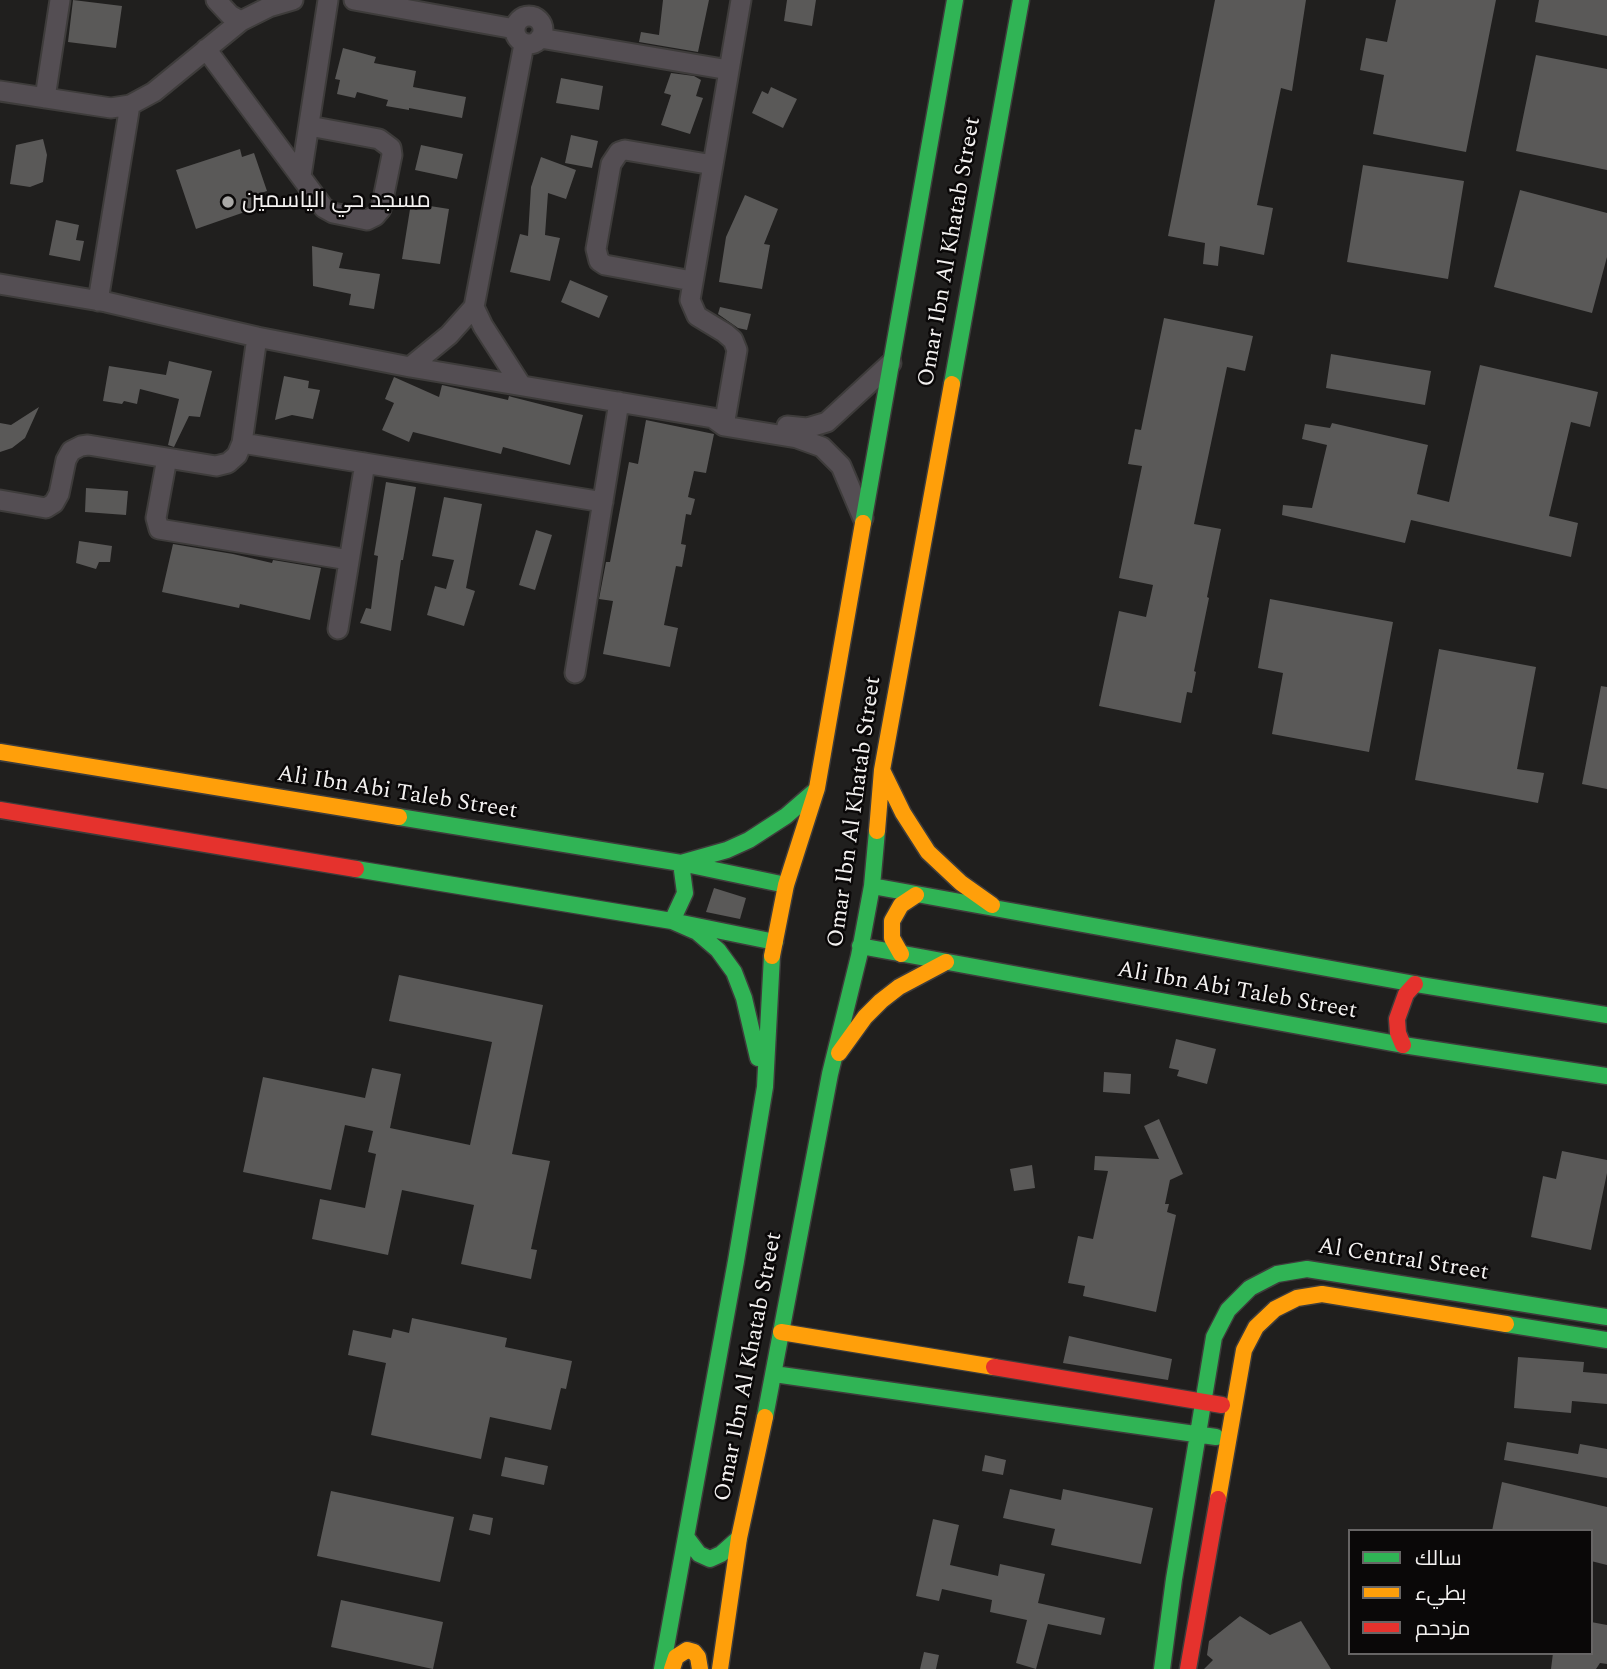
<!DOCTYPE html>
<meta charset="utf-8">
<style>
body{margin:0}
#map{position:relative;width:1607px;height:1669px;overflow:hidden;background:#201f1e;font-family:Spectral,Cairo,serif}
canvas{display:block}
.legend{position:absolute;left:1348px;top:1529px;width:245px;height:126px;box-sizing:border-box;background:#0a0808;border:2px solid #676565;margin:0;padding:9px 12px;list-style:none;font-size:21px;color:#f3f1f0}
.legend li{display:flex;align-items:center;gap:14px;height:35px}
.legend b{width:35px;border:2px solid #676565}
</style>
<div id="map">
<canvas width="1607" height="1669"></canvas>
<ul class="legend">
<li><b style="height:9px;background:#30b455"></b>سالك</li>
<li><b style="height:9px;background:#ff9f0a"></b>بطيء</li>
<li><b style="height:9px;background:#e5322d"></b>مزدحم</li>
</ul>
</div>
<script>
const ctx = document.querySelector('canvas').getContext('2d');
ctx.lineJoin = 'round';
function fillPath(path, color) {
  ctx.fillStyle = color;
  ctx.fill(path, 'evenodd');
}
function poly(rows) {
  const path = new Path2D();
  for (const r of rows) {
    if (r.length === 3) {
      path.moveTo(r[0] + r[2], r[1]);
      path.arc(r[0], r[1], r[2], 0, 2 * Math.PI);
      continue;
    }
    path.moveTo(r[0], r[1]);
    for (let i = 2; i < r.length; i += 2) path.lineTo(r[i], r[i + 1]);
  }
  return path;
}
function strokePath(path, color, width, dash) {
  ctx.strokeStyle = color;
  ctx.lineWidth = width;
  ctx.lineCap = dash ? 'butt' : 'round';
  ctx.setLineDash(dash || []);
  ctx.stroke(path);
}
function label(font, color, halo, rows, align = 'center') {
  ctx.font = font + ' Spectral,Cairo,serif';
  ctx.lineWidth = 5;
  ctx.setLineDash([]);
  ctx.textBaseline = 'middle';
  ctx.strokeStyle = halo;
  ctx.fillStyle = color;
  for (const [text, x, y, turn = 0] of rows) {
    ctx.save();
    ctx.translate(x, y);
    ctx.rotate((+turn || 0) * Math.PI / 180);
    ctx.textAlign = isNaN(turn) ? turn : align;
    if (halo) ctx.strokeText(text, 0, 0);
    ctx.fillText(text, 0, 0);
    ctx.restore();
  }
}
fillPath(poly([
 [73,0,122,6,116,48,68,42],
 [663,0,709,0,698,52,639,42,641,32,659,35],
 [787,0,816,0,812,26,784,21],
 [1215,0,1306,0,1292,91,1281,88,1257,205,1273,208,1264,255,1220,246,1218,266,1203,264,1205,243,1168,236],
 [1396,0,1496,0,1466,152,1373,134,1384,75,1360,70,1366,38,1387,42],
 [1539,0,1607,0,1607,36,1535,22],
 [343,48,376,57,374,63,416,71,413,87,466,97,462,118,409,108,409,110,386,106,388,100,357,92,355,98,337,94,340,80,335,79],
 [1536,55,1607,69,1607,170,1516,151],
 [671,73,694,76,701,80,696,96,703,98,690,134,661,125,671,95,664,93],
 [561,78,603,86,599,110,556,103],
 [771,87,797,99,783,128,752,113,762,91,768,94],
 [571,135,598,141,592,168,565,163],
 [43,139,47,155,43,182,30,187,10,184,16,145],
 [421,145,463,154,457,179,415,170],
 [240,149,242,157,254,153,267,191,258,194,262,206,196,229,176,170],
 [541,157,576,170,566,199,548,193,545,235,560,238,550,281,510,272,520,234,528,236,531,187],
 [1363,165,1464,181,1448,279,1347,262],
 [1520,190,1607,213,1607,257,1592,313,1494,287],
 [745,195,778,209,764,244,770,245,762,289,719,282,726,237],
 [411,203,449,209,440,264,402,259],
 [56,220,79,225,76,240,84,241,80,261,49,255],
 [312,246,343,253,339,268,380,274,374,309,349,305,351,294,313,286],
 [570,280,608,296,599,318,561,302],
 [720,307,751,314,747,330,738,328,718,314],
 [1164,318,1253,336,1245,371,1227,367,1194,524,1221,529,1207,597,1209,598,1194,671,1196,672,1192,693,1187,692,1181,723,1099,706,1119,611,1146,617,1153,585,1119,578,1142,466,1128,464,1135,429,1141,430],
 [1331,354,1431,371,1425,405,1326,388],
 [169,361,212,371,200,417,189,416,174,447,168,445,179,399,140,389,137,404,124,401,122,404,103,401,109,366,166,375],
 [1480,365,1598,392,1590,427,1571,422,1549,516,1578,523,1571,557,1411,520,1405,543,1282,515,1283,505,1312,508,1327,445,1302,439,1305,424,1330,428,1332,423,1428,445,1417,494,1449,502],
 [284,376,309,381,308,388,320,390,313,419,292,415,275,420],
 [394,377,439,397,442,385,508,400,509,396,512,397,583,415,570,465,503,447,501,454,413,432,409,442,382,430,394,403,385,399],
 [39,407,25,438,12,448,0,452,0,423,11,425],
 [646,420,714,434,706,473,694,471,688,497,695,499,691,515,686,514,681,544,686,545,682,567,676,566,664,625,678,628,670,667,603,654,613,601,599,599,606,562,610,562,629,462,638,464],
 [386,482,416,487,403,560,401,560,391,631,360,623,366,608,371,609,378,556,374,555],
 [86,488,128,491,126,515,85,512],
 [444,497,482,504,466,588,475,591,464,626,427,615,435,586,446,589,454,560,432,556],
 [536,530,552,535,535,590,519,585],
 [79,541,112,546,110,562,99,562,96,569,76,563],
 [173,544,233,554,272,563,273,560,321,568,310,620,240,604,239,608,162,592],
 [1270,599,1393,622,1369,752,1272,734,1283,673,1258,668],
 [1439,649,1536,667,1517,769,1544,773,1538,803,1415,780],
 [1601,686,1607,687,1607,789,1582,784],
 [714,888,746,898,740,919,706,912],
 [399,975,543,1005,512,1154,550,1161,531,1249,537,1250,531,1279,461,1264,474,1205,402,1190,388,1255,312,1239,320,1199,365,1208,376,1154,368,1152,373,1131,345,1125,331,1190,243,1172,263,1077,365,1098,372,1068,401,1074,390,1128,470,1145,492,1042,389,1021],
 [1176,1039,1216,1049,1207,1084,1177,1076,1179,1070,1169,1068],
 [1104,1072,1131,1074,1130,1094,1103,1092],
 [1159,1119,1183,1174,1170,1180,1165,1204,1169,1204,1167,1212,1176,1215,1156,1312,1083,1296,1085,1286,1068,1283,1078,1236,1093,1239,1108,1171,1094,1170,1095,1156,1159,1159,1144,1126],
 [1562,1151,1607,1160,1607,1173,1591,1250,1531,1237,1543,1176,1556,1179],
 [1032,1165,1035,1188,1014,1191,1010,1169],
 [412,1318,507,1338,505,1347,572,1361,566,1389,561,1388,551,1430,490,1417,481,1459,371,1435,386,1363,348,1355,353,1330,391,1338,393,1329,409,1333],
 [1069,1336,1172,1359,1168,1380,1063,1363],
 [1518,1357,1584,1362,1583,1372,1607,1374,1607,1404,1572,1401,1571,1413,1514,1408],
 [1507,1442,1578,1454,1580,1444,1607,1449,1607,1478,1504,1460],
 [985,1455,1006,1460,1003,1475,982,1471],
 [505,1457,548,1466,544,1485,501,1476],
 [1502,1482,1607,1507,1607,1565,1591,1561,1591,1531,1492,1531],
 [1010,1489,1061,1500,1063,1489,1153,1508,1141,1564,1051,1545,1055,1529,1003,1518],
 [331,1491,454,1517,440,1582,317,1556],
 [473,1514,493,1518,490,1535,469,1530],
 [933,1519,959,1525,950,1565,998,1576,1000,1564,1045,1574,1038,1603,1105,1618,1101,1635,1048,1624,1036,1669,1016,1663,1027,1620,990,1612,992,1600,942,1589,939,1601,916,1596],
 [341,1600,443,1622,433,1669,331,1647],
 [1240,1616,1270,1635,1301,1621,1331,1669,1204,1669,1213,1660,1207,1655,1209,1641],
 [1591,1622,1607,1625,1607,1664,1600,1663,1596,1669,1551,1669,1553,1653,1591,1653],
 [924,1652,939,1655,936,1669,920,1669]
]), '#5a5958');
const street = poly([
 [216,0,230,15,241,21],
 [354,0,515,29],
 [529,30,14],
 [540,38,729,70],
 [206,49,324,208,333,213,367,220,375,216,381,209,392,155,391,148,379,139,309,126],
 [0,91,111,108,130,105,154,92,241,21,269,7,293,0],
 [45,98,60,0],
 [301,176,328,0],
 [692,281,605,265,599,261,596,249,611,164,619,152,625,150,713,165],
 [0,284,106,302,257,337,410,367,713,418,724,426,797,438,822,447,841,466,863,518],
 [98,301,130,105],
 [474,307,483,326,521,385],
 [410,367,449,335,474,307,524,44],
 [724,426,737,350,733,340,725,333,697,316,690,300,741,0],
 [787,426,807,428,827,422,891,363],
 [242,443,603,502],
 [167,458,156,518,159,529,349,560],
 [0,500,46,508,54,503,59,494,66,460,71,451,81,446,88,445,216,466,228,463,237,455,242,443,257,337],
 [338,629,365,463],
 [575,673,619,402]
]);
const fast = poly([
 [952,384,1021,0],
 [863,523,955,0],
 [399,817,681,863,786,885],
 [356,869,672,921,775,942],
 [872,886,1415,984,1607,1015],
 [860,946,1403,1045,1607,1076],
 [758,1058,744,998,734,972,718,950,697,932,672,921,685,893,681,863,727,850,749,840,786,816,816,790],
 [1506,1324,1607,1340],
 [774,1374,1216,1437],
 [765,1417,830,1074,859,956,872,886,877,831],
 [687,1538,699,1554,710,1559,721,1554,739,1538],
 [662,1669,736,1261,765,1087,772,956],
 [1162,1669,1174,1579,1214,1337,1228,1310,1250,1288,1277,1274,1307,1269,1607,1317]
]);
const slow = poly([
 [0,752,399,817],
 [882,770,903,813,928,852,961,883,992,905],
 [877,831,882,770,952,384],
 [901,954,892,938,892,921,901,905,916,895],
 [772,956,786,885,817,788,863,523],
 [839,1053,865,1017,881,1001,899,987,946,962],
 [781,1332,994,1367],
 [1218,1499,1244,1350,1256,1327,1275,1309,1297,1298,1322,1294,1506,1324],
 [672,1669,676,1657,687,1650,694,1652,698,1657,700,1669],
 [720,1669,739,1538,765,1417]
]);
const jam = poly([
 [0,810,356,869],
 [1403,1045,1398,1033,1397,1019,1406,994,1415,984],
 [994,1367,1222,1405],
 [1188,1669,1218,1499]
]);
strokePath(street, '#3e3c3b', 23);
strokePath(fast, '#3e3c3b', 19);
strokePath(slow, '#3e3c3b', 19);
strokePath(jam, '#3e3c3b', 19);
strokePath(street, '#544e53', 19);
strokePath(fast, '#30b455', 16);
strokePath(slow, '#ff9f0a', 16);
strokePath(jam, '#e5322d', 16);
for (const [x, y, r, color] of [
 [228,202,7,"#a9a8a6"]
]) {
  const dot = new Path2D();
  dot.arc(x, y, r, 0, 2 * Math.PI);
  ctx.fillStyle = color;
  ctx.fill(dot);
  strokePath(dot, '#0a0808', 2.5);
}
label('23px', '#f3f1f0', '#0a0808', [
 ["مسجد حي الياسمين",242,202]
], 'left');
label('23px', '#f3f1f0', '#0a0808', [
 ["Omar Ibn Al Khatab Street",951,252,-80],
 ["Ali Ibn Abi Taleb Street",397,794,9],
 ["Omar Ibn Al Khatab Street",856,812,-82],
 ["Ali Ibn Abi Taleb Street",1237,992,10],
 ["Al Central Street",1403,1261,9],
 ["Omar Ibn Al Khatab Street",750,1367,-79]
]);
</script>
